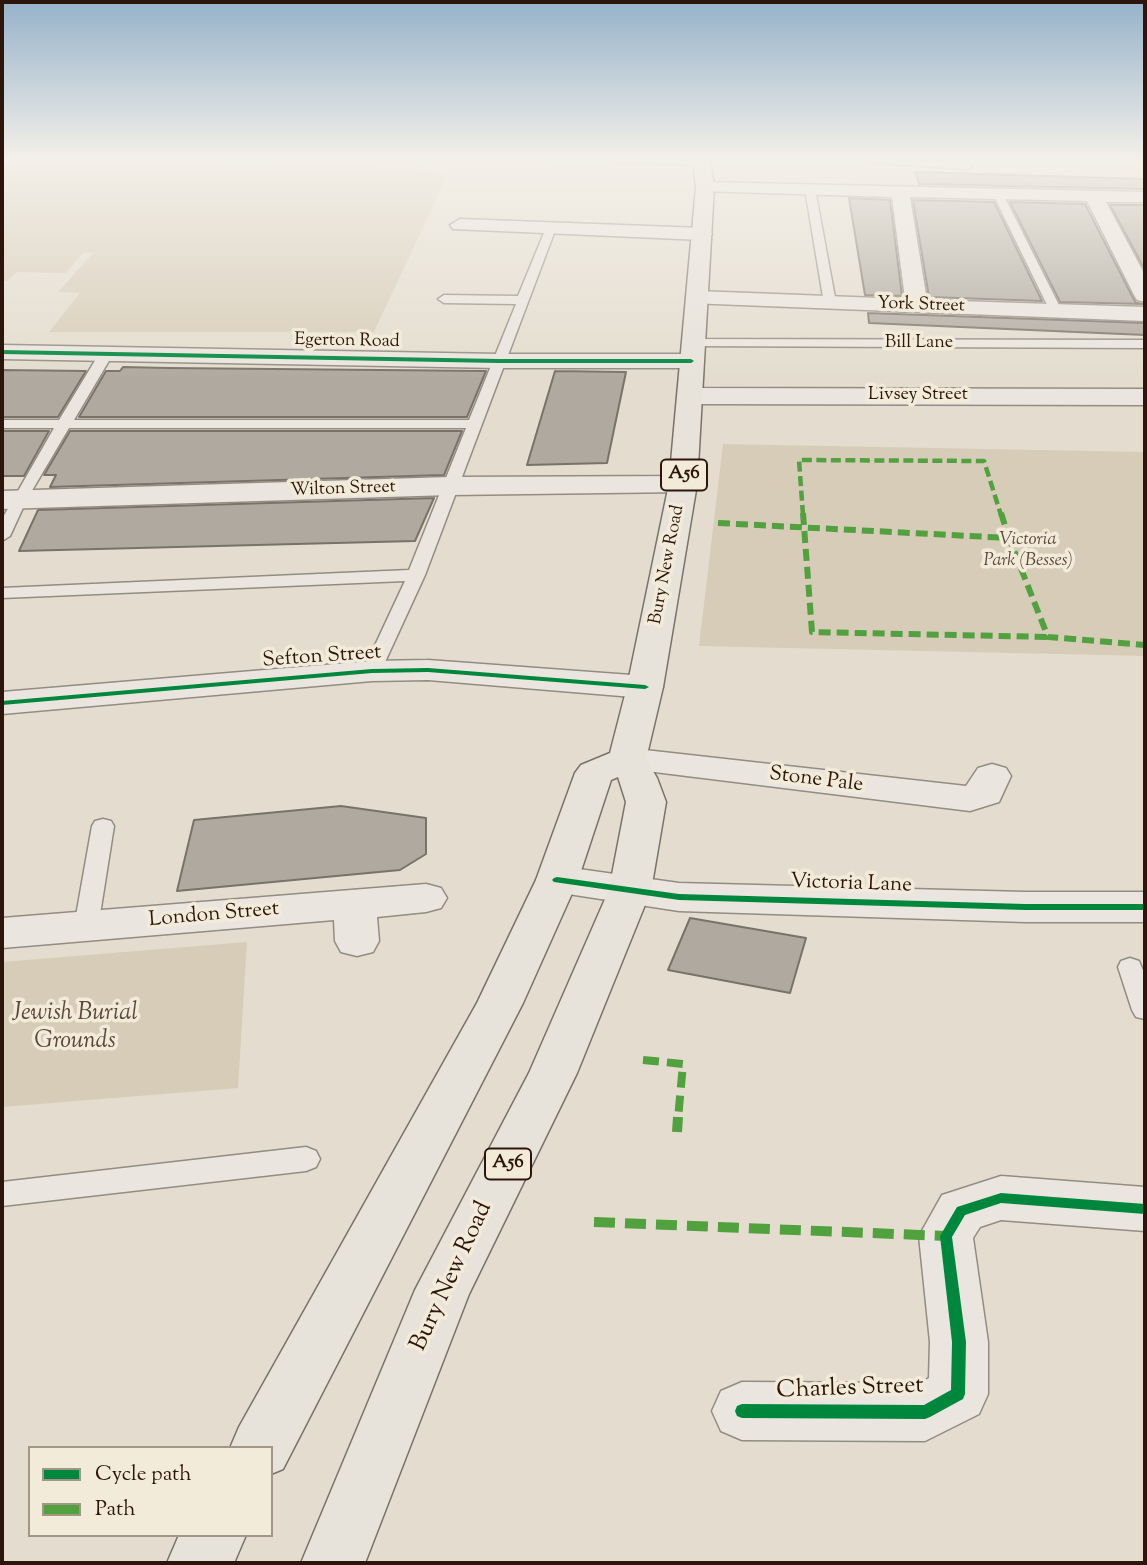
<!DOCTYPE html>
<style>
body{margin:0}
#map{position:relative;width:1147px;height:1565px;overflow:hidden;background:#e4ddcf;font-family:"Sorts Mill Goudy",serif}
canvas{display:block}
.frame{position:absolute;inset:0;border:4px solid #2c160b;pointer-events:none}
.legend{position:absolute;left:28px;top:1446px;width:245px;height:91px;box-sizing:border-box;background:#f3ebda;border:2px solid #a39687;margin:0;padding:9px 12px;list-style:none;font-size:21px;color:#2c160b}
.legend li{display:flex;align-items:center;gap:14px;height:35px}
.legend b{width:35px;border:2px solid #a39687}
</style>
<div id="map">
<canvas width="1147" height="1565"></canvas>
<div class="frame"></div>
<ul class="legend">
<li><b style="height:9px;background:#00873e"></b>Cycle path</li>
<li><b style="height:9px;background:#51a13e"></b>Path</li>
</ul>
</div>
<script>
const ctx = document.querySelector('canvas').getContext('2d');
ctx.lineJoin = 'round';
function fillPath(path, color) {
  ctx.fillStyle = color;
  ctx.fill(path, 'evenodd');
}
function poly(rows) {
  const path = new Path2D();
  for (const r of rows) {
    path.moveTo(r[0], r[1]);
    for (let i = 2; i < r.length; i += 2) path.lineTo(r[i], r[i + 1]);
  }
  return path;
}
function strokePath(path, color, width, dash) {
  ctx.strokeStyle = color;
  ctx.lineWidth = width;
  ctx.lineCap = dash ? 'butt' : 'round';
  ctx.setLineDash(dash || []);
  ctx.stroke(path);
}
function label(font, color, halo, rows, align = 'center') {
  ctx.font = font + ' "Sorts Mill Goudy",serif';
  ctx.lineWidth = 7;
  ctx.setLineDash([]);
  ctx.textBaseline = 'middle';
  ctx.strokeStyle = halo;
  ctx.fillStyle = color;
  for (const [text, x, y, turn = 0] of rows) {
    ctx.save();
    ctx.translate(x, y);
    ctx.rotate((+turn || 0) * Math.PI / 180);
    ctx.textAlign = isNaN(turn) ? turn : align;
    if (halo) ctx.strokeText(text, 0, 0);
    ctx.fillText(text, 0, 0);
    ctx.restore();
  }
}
fillPath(poly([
 [40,160,217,160,214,164,276,165,279,160,410,160,407,165,372,166,448,174,374,332,49,332,80,293,58,292,93,253,84,252,66,273,17,272,7,281,2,281,2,163,36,163],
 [431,160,545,160,544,164,429,165],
 [723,444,1145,452,1145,656,699,646],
 [247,942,238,1088,2,1107,2,962]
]), '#d7ccb8');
const building = poly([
 [915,172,1145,179,1145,189,919,184,915,172],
 [849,198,890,200,902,296,865,295,849,198],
 [913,200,994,202,1042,301,929,297,913,200],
 [1010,202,1085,204,1132,296,1136,303,1143,304,1060,302,1010,202],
 [1110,205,1145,205,1145,270,1110,205],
 [868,313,1145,323,1145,335,869,323,868,313],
 [123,367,168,368,486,371,467,417,79,417,106,371,120,371,123,367],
 [2,370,86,371,58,417,2,417,2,370],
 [555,371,626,372,607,463,527,465,555,371],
 [2,431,49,431,24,476,2,476,2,431],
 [70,431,462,431,444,475,50,487,56,475,44,475,70,431],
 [434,498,415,541,19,551,38,510,434,498],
 [341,806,426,818,426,854,400,870,177,891,194,820,341,806],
 [690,918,806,938,790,993,668,970,690,918]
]);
fillPath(building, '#afa99f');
strokePath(building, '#797269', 2);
const service = poly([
 [610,160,704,160,707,162,702,165,615,163,610,160],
 [865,160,910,160,968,163,973,166,968,169,870,163,865,160],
 [810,186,815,189,836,303,830,307,824,303,805,189,810,186],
 [994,192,1003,194,1062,311,1060,314,1050,311,993,194,994,192],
 [551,225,556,228,425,575,379,675,372,677,363,671,405,581,2,598,2,588,409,570,466,428,69,428,27,499,10,536,2,541,2,519,54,428,2,428,2,420,59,420,99,354,106,350,113,354,74,420,469,420,516,304,444,303,438,299,444,295,518,296,546,228,551,225],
 [693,339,1145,340,1145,348,688,346,688,340,693,339],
 [103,819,111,821,114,826,98,927,94,933,86,935,78,933,74,927,92,826,95,821,103,819],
 [1130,958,1139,961,1145,975,1145,1019,1136,1017,1132,1010,1118,967,1121,961,1130,958],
 [306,1147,316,1151,320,1159,316,1167,306,1171,2,1206,2,1182,306,1147]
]);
const minor = poly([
 [705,182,1145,192,1145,202,1106,202,1145,275,1145,302,1137,300,1134,295,1087,201,910,197,927,300,1145,307,1145,321,689,303,686,298,689,293,697,291,905,299,892,197,699,191,696,187,705,182],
 [460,219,702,228,709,230,712,234,709,238,702,240,453,229,450,225,460,219],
 [2,345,499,354,691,354,700,356,703,361,700,366,691,368,499,368,2,359,2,345],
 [691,388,1145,389,1145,405,691,404,682,401,678,396,682,391,691,388],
 [683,476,693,478,697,484,693,490,683,492,450,495,2,509,2,491,450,477,683,476],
 [428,660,645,676,657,680,663,687,657,694,645,698,428,680,372,681,2,714,2,692,372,661,428,660],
 [627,748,966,786,978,768,992,764,1006,768,1011,776,999,802,970,811,614,767,608,759,614,751,627,748],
 [557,866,679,883,1025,892,1145,892,1145,922,1025,922,679,911,542,890,536,880,542,870,557,866],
 [426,884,441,888,447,898,441,908,426,912,377,917,379,941,373,952,357,956,341,952,335,941,334,920,2,948,2,918,426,884],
 [1001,1176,1145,1187,1145,1231,1001,1220,980,1227,973,1238,988,1342,988,1394,979,1414,925,1441,742,1440,721,1431,712,1411,721,1391,742,1382,920,1383,929,1378,930,1342,919,1236,942,1195,1001,1176]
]);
const trunk = poly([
 [693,160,710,160,714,187,697,484,663,687,646,759,657,778,666,802,651,890,577,1073,469,1294,365,1563,301,1563,415,1290,529,1073,609,890,626,802,618,777,611,780,578,880,523,1003,283,1469,271,1474,271,1448,230,1448,239,1427,477,1003,536,880,575,773,581,765,610,753,627,687,669,484,696,187,693,160],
 [179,1535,246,1535,234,1563,167,1563,179,1535]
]);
strokePath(service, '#938c83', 3);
strokePath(minor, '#938c83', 3);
strokePath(trunk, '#797269', 3);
fillPath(service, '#eae6df');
fillPath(minor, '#eae6df');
fillPath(trunk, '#e7e2da');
strokePath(poly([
 [803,515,799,460,984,461,1001,515]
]), '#51a13e', 4.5, [10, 4.5]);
strokePath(poly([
 [803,513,812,632,1048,637],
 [1001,513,1009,538],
 [718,523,1009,538,1048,637,1145,645]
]), '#51a13e', 6, [12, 6]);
strokePath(poly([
 [643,1060,683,1064,678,1119]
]), '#51a13e', 8, [16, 8]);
strokePath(poly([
 [677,1132,678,1117],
 [594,1222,946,1236]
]), '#51a13e', 10, [21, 10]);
fillPath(poly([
 [2,350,499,359,691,359,694,361,691,363,499,363,2,354,2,350],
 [428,668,645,685,649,687,645,689,428,672,372,673,2,705,2,701,372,669,428,668],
 [557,877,679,894,1025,904,1145,904,1145,910,1025,910,679,900,554,882,552,880,554,878,557,877],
 [1001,1193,1145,1204,1145,1214,1001,1203,965,1215,952,1237,966,1342,965,1394,963,1399,930,1417,925,1419,742,1418,737,1416,735,1411,737,1406,742,1404,924,1405,951,1390,952,1342,940,1236,957,1207,1001,1193]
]), '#00873e');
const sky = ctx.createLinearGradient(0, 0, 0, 379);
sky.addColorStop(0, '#96b2ca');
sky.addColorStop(0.42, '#f3f0e9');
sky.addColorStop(1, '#f3f0e900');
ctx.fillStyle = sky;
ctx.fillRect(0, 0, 1147, 379);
label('18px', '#2c160b', '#f3ebda', [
 ["York Street",921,306,2],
 ["Egerton Road",347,342,1],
 ["Bill Lane",919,344],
 ["Livsey Street",918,396],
 ["Wilton Street",343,490,-2],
 ["Bury New Road",668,565,-79]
]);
label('italic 18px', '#5c483a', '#f3ebda', [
 ["Victoria",1028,541],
 ["Park (Besses)",1028,562]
]);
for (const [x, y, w] of [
 [684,475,46],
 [508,1164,46]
]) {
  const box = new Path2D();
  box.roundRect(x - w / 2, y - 15.5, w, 31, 5);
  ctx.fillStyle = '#f3ebda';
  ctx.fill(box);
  strokePath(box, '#2c160b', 2);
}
label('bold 19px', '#2c160b', null, [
 ["A56",684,475],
 ["A56",508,1164]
]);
label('21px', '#2c160b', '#f3ebda', [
 ["Sefton Street",322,658,-4],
 ["Stone Pale",816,781,7],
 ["Victoria Lane",851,885,2],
 ["London Street",214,916,-5]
]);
label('italic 24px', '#5c483a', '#f3ebda', [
 ["Jewish Burial",75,1015],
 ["Grounds",75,1043]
]);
label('24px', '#2c160b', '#f3ebda', [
 ["Bury New Road",453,1277,-65],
 ["Charles Street",850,1390,-2]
]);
</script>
